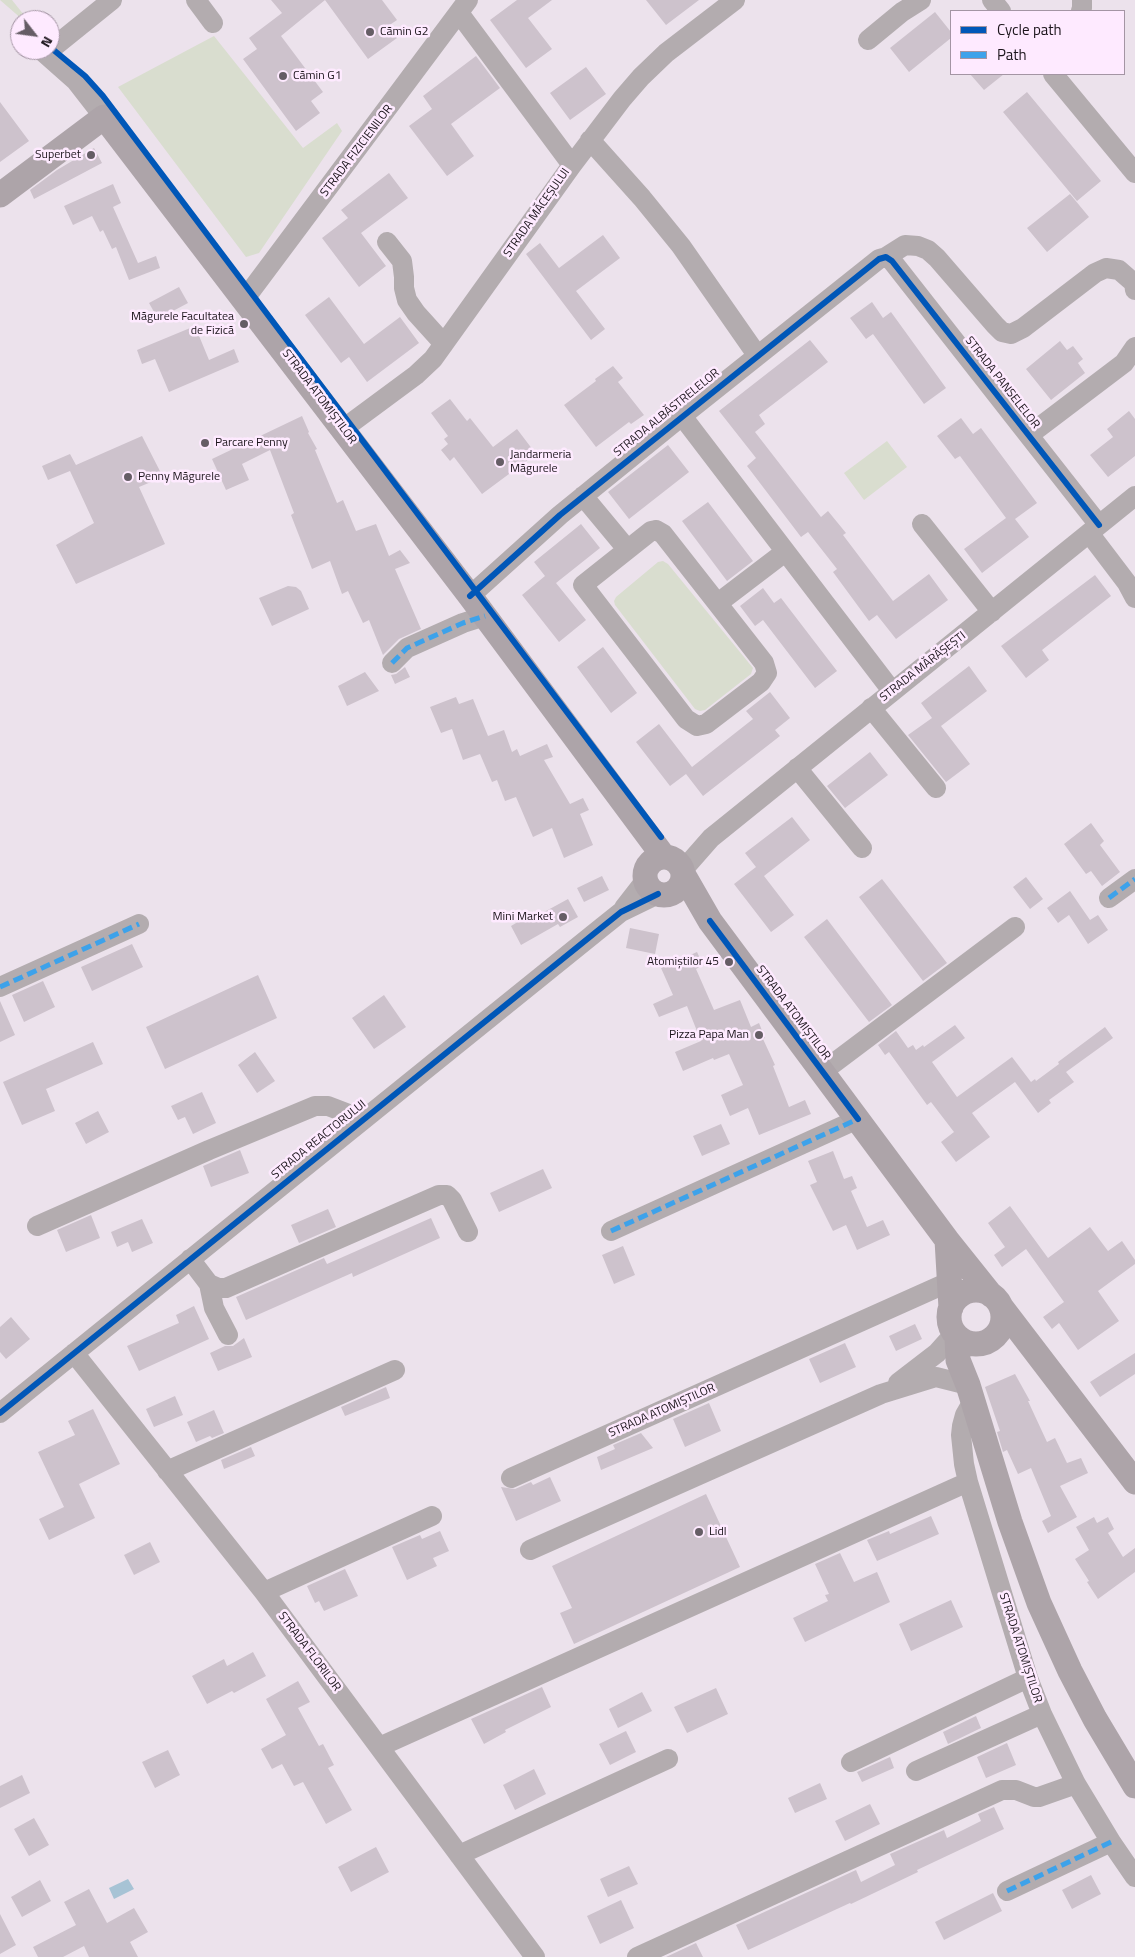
<!DOCTYPE html>
<meta charset="utf-8">
<style>
body{margin:0}
#map{position:relative;width:1135px;height:1957px;overflow:hidden;background:#ece2ec;font-family:"Titillium Web",sans-serif}
canvas{display:block}
.legend{position:absolute;left:950px;top:10px;width:175px;height:65px;box-sizing:border-box;background:#feeaff;border:1px solid #a495a4;margin:0;padding:6px 9px;list-style:none;font-size:15px;color:#1c151c}
.legend li{display:flex;align-items:center;gap:10px;height:25px}
.legend b{width:25px;border:1px solid #a495a4}
.north{position:absolute;left:10px;top:10px;width:50px;height:50px;box-sizing:border-box;background:#feeaff;border:1px solid #a495a4;border-radius:50%;rotate:120deg;font-size:14px;font-weight:700;line-height:20px;text-align:center;color:#1c151c}
.north::after{content:'';display:block;margin:auto;width:18px;height:22px;background:#655d65;clip-path:polygon(50% 0,100% 100%,50% 72%,0 100%)}
</style>
<div id="map">
<canvas width="1135" height="1957"></canvas>
<ul class="legend">
<li><b style="height:6px;background:#0057b8"></b>Cycle path</li>
<li><b style="height:6px;background:#3da2ea"></b>Path</li>
</ul>
<div class="north">N</div>
</div>
<script>
const ctx = document.querySelector('canvas').getContext('2d');
ctx.lineJoin = 'round';
function fillPath(path, color) {
  ctx.fillStyle = color;
  ctx.fill(path, 'evenodd');
}
function poly(rows) {
  const path = new Path2D();
  for (const r of rows) {
    if (r.length === 3) {
      path.moveTo(r[0] + r[2], r[1]);
      path.arc(r[0], r[1], r[2], 0, 2 * Math.PI);
      continue;
    }
    path.moveTo(r[0], r[1]);
    for (let i = 2; i < r.length; i += 2) path.lineTo(r[i], r[i + 1]);
  }
  return path;
}
function strokePath(path, color, width, dash) {
  ctx.strokeStyle = color;
  ctx.lineWidth = width;
  ctx.lineCap = dash ? 'butt' : 'round';
  ctx.setLineDash(dash || []);
  ctx.stroke(path);
}
function label(font, color, halo, rows, align = 'center') {
  ctx.font = font + ' "Titillium Web",sans-serif';
  ctx.lineWidth = 5;
  ctx.setLineDash([]);
  ctx.textBaseline = 'middle';
  ctx.strokeStyle = halo;
  ctx.fillStyle = color;
  for (const [text, x, y, turn = 0] of rows) {
    ctx.save();
    ctx.translate(x, y);
    ctx.rotate((+turn || 0) * Math.PI / 180);
    ctx.textAlign = isNaN(turn) ? turn : align;
    if (halo) ctx.strokeText(text, 0, 0);
    ctx.fillText(text, 0, 0);
    ctx.restore();
  }
}
fillPath(poly([
 [0,0,12,0,28,20,23,20],
 [214,36,303,148,337,123,342,131,259,253,246,257,118,87],
 [887,441,907,467,864,500,844,473],
 [663,561,668,564,753,668,751,674,705,710,700,711,695,709,615,605,614,601,616,597,658,562]
]), '#d9ddcf');
fillPath(poly([
 [128,1879,134,1889,114,1899,109,1888]
]), '#a7c3d5');
fillPath(poly([
 [271,0,382,0,397,20,388,26,397,38,368,59,325,0,281,36,323,92,311,101,320,113,296,131,243,59,257,49,249,38,282,13],
 [517,0,552,0,528,18,552,49,526,68,490,20],
 [646,0,699,0,666,25],
 [935,12,951,32,951,38,909,72,890,48],
 [476,56,500,88,451,124,474,156,447,176,409,126,432,109,423,96],
 [586,67,606,94,570,120,550,93],
 [970,74,1004,74,984,90],
 [1027,92,1101,181,1077,201,1003,112],
 [0,102,29,141,0,162],
 [94,148,102,163,34,199,30,190,57,170],
 [389,173,408,198,361,233,386,266,359,287,322,238,348,218,341,210],
 [113,184,121,203,113,207,138,263,156,256,160,268,129,280,116,247,112,249,103,230,100,232,92,216,73,225,64,206],
 [1070,194,1089,217,1047,252,1027,228],
 [603,235,620,258,576,291,605,329,591,340,526,254,540,243,559,268],
 [179,287,188,303,158,319,149,303],
 [329,297,364,344,400,317,419,343,367,382,349,357,341,363,305,315],
 [872,302,883,318,891,312,946,388,924,404,873,334,866,339,850,318],
 [195,326,209,360,234,349,239,362,169,392,155,359,142,364,137,350],
 [810,340,828,362,759,415,765,424,755,432,821,517,828,511,846,533,843,535,893,601,929,574,948,600,896,639,877,615,869,621,833,572,837,569,808,532,801,537,747,466,756,458,719,411],
 [1060,341,1067,350,1073,346,1083,359,1078,363,1085,373,1051,400,1026,369],
 [613,366,623,378,618,382,644,415,631,424,629,422,596,447,564,405,596,381,595,379],
 [450,399,467,421,470,418,493,447,517,429,536,454,482,494,454,457,450,461,441,450,448,444,444,439,448,436,431,413],
 [1129,411,1135,419,1135,456,1108,477,1090,455,1113,437,1107,429],
 [302,416,309,432,308,433,317,449,315,450,337,503,343,500,356,531,376,524,389,556,400,550,410,563,395,569,421,629,399,639,383,655,369,620,363,623,348,591,342,594,330,561,312,569,291,515,294,513,270,450,242,464,249,480,226,490,212,459],
 [961,418,973,434,981,428,1037,503,1015,519,1029,537,982,573,964,549,1006,518,960,456,955,459,937,436],
 [142,436,163,477,139,487,165,544,76,584,56,545,94,523,70,471,48,480,42,466,70,454,76,465],
 [668,445,689,472,629,519,608,492],
 [708,502,753,561,727,581,682,521],
 [581,524,600,548,556,583,586,620,559,642,522,595,545,576,534,562],
 [1095,575,1111,596,1042,650,1049,660,1026,678,1001,646],
 [288,586,296,587,301,591,309,609,272,626,259,598],
 [763,588,774,603,781,598,837,671,815,688,763,620,755,626,740,606],
 [603,647,637,693,611,713,577,667],
 [969,666,987,691,941,726,970,764,946,782,908,735,932,718,921,703],
 [405,667,410,677,395,684,391,675,396,674],
 [365,672,379,691,347,706,338,686],
 [770,692,790,718,775,730,780,736,703,796,686,774,670,786,636,742,659,724,692,767,753,719,746,711],
 [456,697,459,704,473,699,488,736,504,730,512,752,517,749,520,756,547,744,553,757,544,760,570,804,583,798,589,810,580,814,593,845,564,858,552,828,533,837,516,797,505,801,497,780,492,782,480,754,463,760,452,729,441,733,430,707],
 [870,752,888,775,845,808,827,786],
 [792,817,810,840,764,876,794,915,771,932,734,884,756,867,745,853],
 [1091,823,1104,841,1100,845,1120,872,1102,886,1091,871,1086,874,1064,844],
 [602,876,609,890,584,902,577,888],
 [1026,877,1043,899,1030,909,1013,887],
 [882,879,947,963,923,981,859,897],
 [1070,891,1090,920,1098,915,1108,930,1088,944,1069,915,1058,923,1047,908],
 [568,899,578,917,560,927,558,924,521,945,511,926,533,913,535,917],
 [827,919,892,1005,869,1022,804,937],
 [630,928,659,934,655,954,626,948],
 [132,944,143,967,92,991,81,967],
 [697,952,703,965,696,969,714,1010,740,1000,751,1027,759,1023,765,1038,763,1039,775,1065,773,1066,789,1107,805,1100,811,1114,759,1135,748,1108,730,1116,721,1095,743,1085,729,1054,714,1060,713,1058,683,1071,675,1052,701,1041,687,1006,659,1017,653,1004,673,995,661,968],
 [258,975,277,1018,165,1069,146,1027],
 [43,981,55,1007,24,1022,12,995],
 [384,995,406,1027,374,1049,352,1018],
 [0,1001,15,1035,0,1042],
 [955,1025,965,1038,932,1062,957,1097,1012,1057,1031,1082,1035,1079,1036,1081,1059,1064,1058,1062,1105,1027,1113,1038,1066,1072,1074,1082,1049,1100,1051,1103,1038,1113,1015,1082,972,1113,990,1137,956,1162,941,1142,954,1132,931,1102,927,1105,889,1052,885,1055,878,1045,896,1031,908,1048,913,1045,916,1050,923,1045,924,1047],
 [93,1042,103,1064,46,1089,55,1111,22,1125,3,1082],
 [255,1052,275,1081,257,1093,238,1065],
 [202,1092,216,1123,193,1134,185,1117,178,1120,171,1106],
 [98,1111,109,1132,86,1144,75,1123],
 [721,1124,730,1144,702,1156,693,1136],
 [240,1150,249,1173,211,1187,203,1166],
 [833,1151,844,1179,852,1176,857,1188,851,1191,867,1227,883,1220,890,1235,857,1250,846,1225,833,1231,810,1185,817,1182,808,1161],
 [543,1169,552,1188,499,1212,490,1193],
 [1010,1206,1048,1258,1090,1227,1108,1251,1122,1241,1135,1260,1135,1264,1098,1291,1119,1321,1078,1350,1059,1323,1052,1329,1043,1317,1064,1302,1026,1249,1002,1267,994,1255,1005,1247,988,1223],
 [328,1209,336,1227,299,1243,291,1225],
 [91,1215,100,1238,66,1252,57,1230],
 [431,1218,440,1238,353,1277,352,1273,246,1320,236,1297,324,1258,327,1264],
 [142,1219,153,1243,132,1252,128,1242,117,1247,111,1232],
 [623,1246,635,1275,614,1284,602,1255],
 [194,1306,209,1339,139,1371,127,1346,179,1323,176,1315],
 [11,1317,30,1339,6,1359,0,1352,0,1327],
 [915,1324,922,1339,896,1351,889,1336],
 [244,1338,252,1357,218,1371,210,1353,225,1346,233,1346],
 [845,1343,856,1367,820,1383,809,1359],
 [1135,1353,1135,1374,1100,1397,1090,1382],
 [1015,1374,1030,1401,1028,1401,1047,1442,1055,1438,1067,1463,1081,1458,1088,1473,1060,1486,1077,1517,1048,1533,1042,1521,1051,1516,1031,1468,1018,1474,1007,1450,1003,1452,997,1432,1000,1431,985,1387],
 [386,1387,390,1398,345,1416,341,1407],
 [175,1396,183,1415,154,1427,146,1409],
 [709,1403,721,1431,685,1447,673,1419],
 [93,1409,120,1464,79,1484,95,1518,49,1540,39,1519,64,1507,38,1452,75,1435,68,1421],
 [214,1410,224,1433,212,1438,210,1436,196,1442,187,1422],
 [641,1433,653,1448,601,1470,597,1457,615,1449,613,1445],
 [251,1447,255,1456,224,1469,221,1460],
 [550,1477,561,1501,516,1521,501,1487,515,1489,531,1482,533,1485],
 [706,1494,740,1567,574,1644,560,1613,572,1608,552,1566],
 [931,1516,939,1534,877,1561,867,1540,889,1531,890,1534],
 [1094,1517,1097,1523,1108,1517,1114,1529,1108,1533,1123,1557,1135,1548,1135,1572,1098,1599,1087,1582,1089,1581,1075,1559,1089,1550,1076,1527],
 [440,1531,449,1551,433,1558,437,1566,407,1580,392,1547,420,1535,422,1539],
 [150,1542,160,1562,134,1575,124,1555],
 [840,1553,854,1582,877,1572,890,1602,805,1642,793,1618,828,1601,825,1595,829,1594,815,1564],
 [345,1569,358,1596,324,1611,319,1601,315,1603,307,1586],
 [951,1600,963,1627,911,1651,899,1624],
 [253,1652,266,1676,234,1693,232,1691,207,1704,192,1676,224,1659,227,1666],
 [298,1681,310,1702,298,1708,319,1746,323,1744,334,1765,328,1768,352,1810,326,1824,303,1782,294,1786,282,1764,272,1769,261,1749,286,1735,266,1699],
 [542,1687,551,1707,505,1730,506,1732,484,1744,471,1719],
 [716,1688,728,1714,687,1733,674,1707],
 [642,1692,652,1711,618,1728,609,1709],
 [976,1716,981,1728,948,1744,943,1732],
 [626,1731,636,1752,610,1765,599,1744],
 [1007,1743,1016,1765,986,1778,977,1757],
 [168,1750,180,1775,155,1788,142,1762],
 [890,1757,894,1768,862,1782,857,1772],
 [534,1769,546,1794,515,1810,503,1785],
 [22,1775,30,1793,0,1808,0,1786],
 [820,1783,827,1799,795,1813,788,1798],
 [870,1804,880,1824,845,1841,835,1821],
 [994,1807,1004,1829,917,1870,918,1872,851,1904,850,1903,748,1950,736,1925,856,1870,861,1882,895,1865,890,1854,944,1830,947,1838,981,1821,978,1814],
 [34,1818,49,1845,29,1856,14,1829],
 [376,1847,389,1872,351,1892,338,1867],
 [629,1866,638,1884,608,1897,600,1879],
 [1091,1875,1101,1894,1072,1909,1062,1890],
 [40,1880,51,1901,22,1917,11,1897],
 [89,1889,107,1923,134,1908,148,1932,130,1942,138,1957,89,1957,84,1946,63,1957,38,1957,33,1947,76,1925,64,1902],
 [993,1893,1002,1911,944,1940,935,1922],
 [621,1900,634,1928,600,1944,587,1916],
 [0,1914,16,1945,0,1954],
 [696,1943,703,1957,666,1957]
]), '#cdc2cc');
strokePath(poly([
 [196,0,213,23],
 [992,0,1001,11],
 [1081,11,1082,8,1082,0],
 [459,13,572,165],
 [868,40,902,12,921,0],
 [41,50,76,81,104,117],
 [50,50,112,0],
 [1053,74,1135,173],
 [590,140,642,198,681,246,757,355],
 [387,242,402,261,404,277,404,288,407,300,416,313,444,344],
 [886,257,892,261,1099,525],
 [244,300,468,0],
 [682,416,892,691],
 [343,429,416,375,433,359,572,165,622,99,641,77,666,53,735,0],
 [1029,435,1124,363,1135,347],
 [583,496,627,549],
 [922,524,992,612],
 [656,530,663,534,714,599,764,663,767,673,761,682,706,724,697,726,686,719,583,585,651,531,656,530],
 [1089,533,1127,583,1135,598],
 [470,596,560,515,682,416,879,259,886,257,905,245,918,246,928,250,937,258,995,325,1002,332,1011,334,1023,328,1095,273,1106,268,1119,270,1134,283,1135,290],
 [718,603,785,552],
 [392,663,407,648,463,623,485,616],
 [871,708,936,788],
 [797,768,862,848],
 [682,871,711,838,1135,496],
 [1109,898,1135,879],
 [624,908,645,881],
 [0,987,139,924],
 [822,1072,1015,927],
 [37,1226,209,1150,315,1106,328,1106,362,1119],
 [611,1231,858,1119],
 [190,1259,209,1284,218,1288,226,1288,439,1195,447,1195,452,1200,468,1232],
 [209,1284,214,1308,228,1335],
 [74,1353,264,1592,535,1957],
 [898,1383,937,1353,954,1334],
 [973,1401,965,1415,962,1426,961,1435,964,1464,968,1482,1028,1678,1042,1714,1076,1784,1111,1842,1135,1877],
 [0,1413,596,932,621,912,658,894],
 [167,1471,395,1370],
 [511,1478,949,1282],
 [530,1550,881,1394,936,1377,968,1385],
 [264,1592,432,1516],
 [379,1747,968,1482],
 [851,1762,1028,1678],
 [916,1771,1042,1714],
 [459,1855,668,1759],
 [1007,1891,1111,1842],
 [637,1957,1002,1790,1016,1790,1034,1797,1039,1797,1076,1784]
]), '#b3acaf', 20);
strokePath(poly([
 [0,195,104,117,470,596,664,857],
 [664,876,19],
 [683,874,710,921,947,1240,991,1295],
 [947,1240,951,1308],
 [976,1317,27],
 [1002,1308,1135,1482],
 [957,1337,958,1360,968,1385,1010,1522,1039,1603,1070,1671,1095,1719,1135,1786]
]), '#ada4a9', 25);
strokePath(poly([
 [392,663,407,648,463,623,485,616],
 [1109,898,1135,879],
 [0,987,139,924],
 [611,1231,858,1119],
 [1007,1891,1111,1842]
]), '#3da2ea', 5, [10, 5]);
strokePath(poly([
 [50,47,85,76,103,96,661,837],
 [470,596,560,515,879,259,886,257,892,261,1099,525],
 [710,921,858,1119],
 [0,1413,596,932,621,912,658,894]
]), '#0057b8', 6);
for (const [x, y, r, color] of [
 [370,32,5,"#655d65"],
 [283,76,5,"#655d65"],
 [91,155,5,"#655d65"],
 [244,324,5,"#655d65"],
 [205,443,5,"#655d65"],
 [500,462,5,"#655d65"],
 [128,477,5,"#655d65"],
 [563,917,5,"#655d65"],
 [729,962,5,"#655d65"],
 [759,1035,5,"#655d65"],
 [699,1532,5,"#655d65"]
]) {
  const dot = new Path2D();
  dot.arc(x, y, r, 0, 2 * Math.PI);
  ctx.fillStyle = color;
  ctx.fill(dot);
  strokePath(dot, '#feeaff', 2);
}
label('12px', '#1c151c', '#feeaff', [
 ["Cămin G2",380,32],
 ["Cămin G1",293,76],
 ["Superbet",81,155,"right"],
 ["Măgurele Facultatea",234,317,"right"],
 ["de Fizică",234,331,"right"],
 ["Parcare Penny",215,443],
 ["Jandarmeria",510,455],
 ["Măgurele",510,469],
 ["Penny Măgurele",138,477],
 ["Mini Market",553,917,"right"],
 ["Atomiștilor 45",719,962,"right"],
 ["Pizza Papa Man",749,1035,"right"],
 ["Lidl",709,1532]
], 'left');
label('12px', '#1c151c', '#feeaff', [
 ["STRADA FIZICIENILOR",357,151,-53],
 ["STRADA MĂCEȘULUI",537,213,-55],
 ["STRADA PANSELELOR",1002,383,52],
 ["STRADA ATOMIȘTILOR",319,397,53],
 ["STRADA ALBĂSTRELELOR",667,413,-39],
 ["STRADA MĂRĂȘEȘTI",923,667,-38],
 ["STRADA ATOMIȘTILOR",793,1013,53],
 ["STRADA REACTORULUI",319,1140,-39],
 ["STRADA ATOMIȘTILOR",662,1411,-24],
 ["STRADA ATOMIȘTILOR",1020,1648,72],
 ["STRADA FLORILOR",309,1652,53]
]);
</script>
